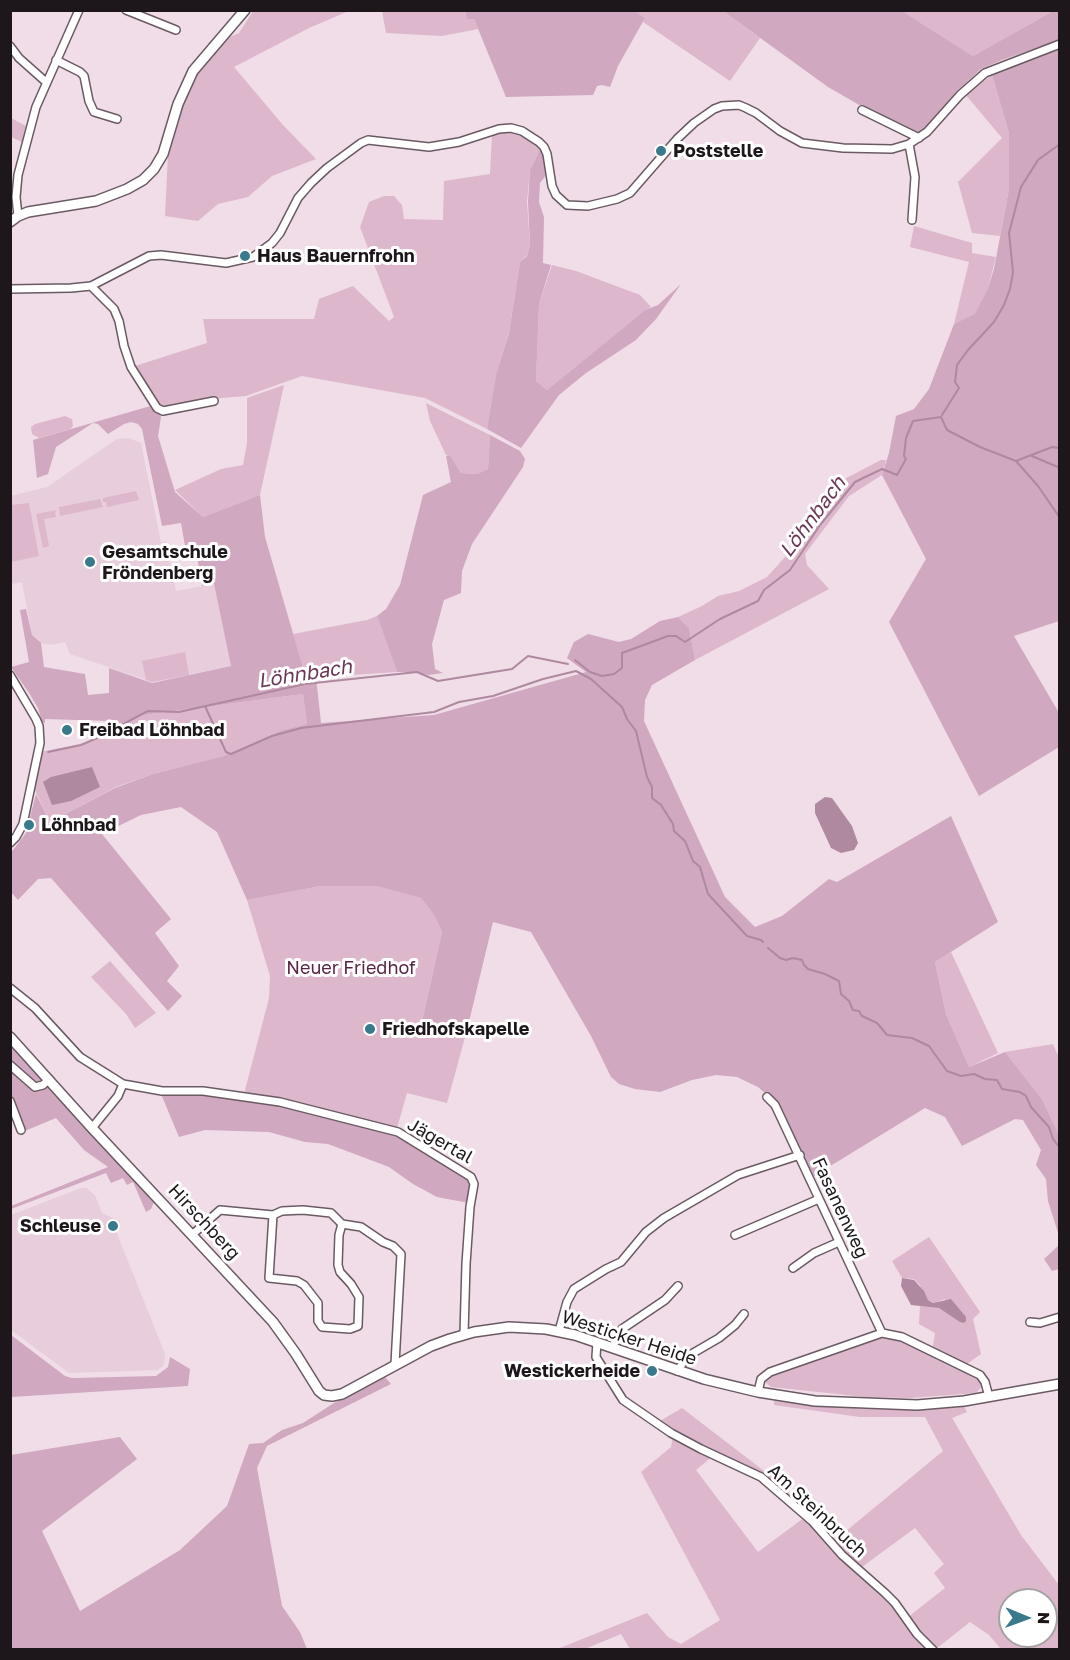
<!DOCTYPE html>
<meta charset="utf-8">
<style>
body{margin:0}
#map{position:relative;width:1070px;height:1660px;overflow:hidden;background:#f0dde8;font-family:"Golos Text",sans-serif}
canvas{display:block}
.frame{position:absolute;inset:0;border:12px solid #1d171b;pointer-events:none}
.north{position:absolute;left:998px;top:1588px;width:60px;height:60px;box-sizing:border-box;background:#fff;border:2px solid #a5a2a4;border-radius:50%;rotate:91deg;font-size:16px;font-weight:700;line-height:24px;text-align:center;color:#1d171b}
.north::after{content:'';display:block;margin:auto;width:21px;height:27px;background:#38798b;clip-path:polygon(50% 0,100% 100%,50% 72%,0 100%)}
</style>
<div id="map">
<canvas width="1070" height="1660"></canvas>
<div class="frame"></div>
<div class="north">N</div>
</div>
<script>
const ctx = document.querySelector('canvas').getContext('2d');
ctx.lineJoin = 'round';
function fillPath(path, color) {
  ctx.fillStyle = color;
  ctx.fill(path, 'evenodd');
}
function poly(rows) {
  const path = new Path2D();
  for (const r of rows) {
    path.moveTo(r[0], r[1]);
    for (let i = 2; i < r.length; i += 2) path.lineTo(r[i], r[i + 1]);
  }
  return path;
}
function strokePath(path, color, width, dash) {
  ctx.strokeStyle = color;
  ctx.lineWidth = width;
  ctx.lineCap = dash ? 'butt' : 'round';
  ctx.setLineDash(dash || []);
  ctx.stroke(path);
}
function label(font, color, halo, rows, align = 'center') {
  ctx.font = font + ' "Golos Text",sans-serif';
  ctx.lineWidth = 6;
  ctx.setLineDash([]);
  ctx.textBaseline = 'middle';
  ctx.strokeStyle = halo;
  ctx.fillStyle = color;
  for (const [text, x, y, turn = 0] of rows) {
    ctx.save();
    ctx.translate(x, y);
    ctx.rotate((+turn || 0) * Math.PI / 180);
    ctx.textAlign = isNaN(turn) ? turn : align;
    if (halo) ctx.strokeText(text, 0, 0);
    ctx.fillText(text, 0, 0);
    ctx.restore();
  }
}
fillPath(poly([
 [129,438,141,443,161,542,166,542,176,591,214,584,231,666,152,682,70,654,65,642,51,645,41,643,32,635,22,582,11,584,10,496,47,487,117,439],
 [81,1188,86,1188,95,1195,102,1213,120,1221,119,1228,116,1231,165,1354,164,1365,158,1370,69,1373,11,1330,11,1215]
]), '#e8cedc');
fillPath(poly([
 [253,11,349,11,309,28,234,67,283,125,316,159,272,176,248,197,218,204,198,221,165,216,168,154,177,119,190,86,201,67,212,52,227,38,239,33],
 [382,11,465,11,467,19,474,19,478,29,442,36,386,33],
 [634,11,723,11,760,38,730,81,643,22,645,18],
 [902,11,1053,11,973,56],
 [992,75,1009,133,1009,189,1000,236,972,233,958,182,1002,138,965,94],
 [11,118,26,126,22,142,11,137],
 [504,131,519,134,529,139,540,149,530,170,527,202,530,245,527,255,520,262,509,332,496,374,487,429,425,398,302,376,246,396,221,398,164,410,159,407,132,367,207,343,203,319,314,319,319,299,353,286,389,321,394,317,360,227,369,202,384,196,394,196,402,205,404,219,443,220,444,181,490,174,492,134],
 [914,226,972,243,972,253,996,257,988,288,975,315,954,324,969,262,910,247],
 [552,265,576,271,640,295,651,307,645,310,547,390,536,381,539,304],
 [284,385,260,495,203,517,175,490,221,469,243,465,247,443,247,398],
 [426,403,490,435,488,469,477,474,461,473,450,455,446,455,430,421],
 [65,416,72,419,73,426,70,429,39,438,32,434,31,427,35,424],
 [881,460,886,460,882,475,849,496,805,554,807,565,829,589,695,660,689,628,678,617,702,606,718,596,739,591,767,577,794,547,835,484],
 [136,491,139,500,107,507,106,502,103,502,103,498],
 [100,499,103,507,60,516,59,507],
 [29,503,39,556,11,562,11,505],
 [57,510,55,512,56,517,44,519,49,546,43,548,36,514],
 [377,616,397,672,306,678,293,634,367,620],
 [185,652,189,675,152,682,146,680,142,661],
 [303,694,307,724,282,730,223,756,153,774,116,787,50,822,32,784,40,752,90,742,143,715],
 [321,886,376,886,421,898,434,915,442,932,422,1022,467,1030,447,1103,407,1093,397,1128,280,1098,244,1094,269,998,270,976,247,900],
 [951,952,998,1053,969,1067,946,1014,935,962],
 [110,961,156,1013,135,1028,126,1014,91,977],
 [1053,1044,1059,1058,1059,1135,1042,1099,1005,1052],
 [929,1237,980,1312,973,1319,981,1354,964,1366,932,1352,935,1333,919,1324,920,1306,939,1308,949,1314,945,1299,934,1303,928,1300,919,1284,914,1279,902,1278,892,1261],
 [882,1335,901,1339,980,1378,982,1386,976,1393,910,1398,865,1397,771,1387,765,1382,770,1373],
 [774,1401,865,1409,918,1410,964,1406,967,1412,952,1418,1021,1535,1059,1585,1059,1649,1001,1649,989,1635,970,1622,936,1649,918,1631,908,1617,945,1588,934,1573,944,1564,915,1528,862,1567,834,1541,943,1451,925,1417,860,1417,774,1405],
 [1010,1600,1046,1600,1046,1636,1010,1636],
 [682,1408,781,1484,807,1514,762,1474,702,1445,660,1421],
 [673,1435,713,1456,696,1470,758,1552,805,1517,885,1595,929,1649,630,1649,621,1634,585,1649,555,1650,647,1613,668,1637,681,1644,720,1620,641,1472,671,1447]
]), '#ddb7cc');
fillPath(poly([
 [633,10,645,18,618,66,610,87,602,85,597,86,593,95,506,97,474,19,467,19,465,11],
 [723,11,902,11,973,56,1053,11,1058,11,1059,40,1002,60,981,69,957,91,920,135,868,110,828,87],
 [1059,47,1059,621,1014,636,1059,713,1059,747,979,796,889,622,926,559,882,475,889,453,896,416,914,409,929,389,954,324,975,314,988,288,994,269,1009,189,1009,133,992,75],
 [540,149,544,155,547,174,540,183,539,202,544,217,543,263,551,265,539,304,536,381,547,390,645,310,658,305,681,284,656,319,636,340,586,373,559,395,521,448,487,429,496,374,509,333,520,262,527,256,530,245,528,202,530,170],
 [154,405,161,417,158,436,175,492,203,517,260,495,265,537,306,678,316,677,321,723,434,715,586,672,567,658,574,642,588,634,619,642,631,639,660,621,678,617,689,628,695,660,652,685,645,700,644,721,725,897,755,927,782,916,829,879,837,882,951,816,998,922,935,962,946,1014,969,1067,1005,1052,1042,1099,1059,1135,1059,1236,1048,1201,1046,1179,1036,1165,1041,1150,1023,1120,1015,1119,962,1146,945,1117,925,1108,814,1176,778,1104,758,1087,737,1077,716,1075,692,1080,660,1092,635,1089,619,1084,611,1077,591,1036,531,932,493,922,467,1030,422,1022,442,932,434,915,421,898,376,886,321,886,247,900,217,832,181,807,141,815,102,834,171,919,155,933,179,966,167,981,182,996,168,1011,51,878,38,879,18,900,11,892,10,854,26,833,36,794,50,822,115,788,153,774,223,756,282,730,307,724,303,694,143,715,119,727,109,721,45,719,45,723,42,722,38,708,29,693,11,667,29,662,20,610,26,609,32,635,41,643,44,667,85,674,88,695,109,693,109,668,152,683,231,666,214,584,202,586,196,551,186,552,181,523,162,526,142,429,138,424,131,422,124,424,108,434,98,424,93,423,56,447,48,474,37,478,33,440],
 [490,435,520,451,525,459,523,467,472,544,462,571,461,593,444,600,432,644,435,669,443,673,429,675,412,672,397,672,377,616,386,609,400,585,423,495,451,482,446,456,450,455,461,473,477,474,488,469],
 [10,1044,154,1202,151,1209,146,1212,133,1182,127,1185,123,1178,111,1183,106,1173,11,1209,11,1206,108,1167,84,1150,56,1118,20,1133,11,1110],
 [199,1093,240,1101,286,1106,397,1135,466,1176,471,1184,469,1203,437,1197,413,1184,389,1167,328,1144,305,1142,269,1132,205,1130,179,1137,161,1094],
 [1059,1245,1059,1269,1052,1271,1044,1259],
 [11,1335,65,1376,72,1378,156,1376,168,1367,170,1357,190,1369,188,1386,11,1397],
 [385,1377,391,1384,267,1446,257,1468,282,1606,300,1632,307,1649,11,1650,11,1455,120,1437,137,1459,42,1531,80,1611,180,1550,227,1506,249,1444,263,1443,282,1430,303,1423,334,1403]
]), '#d0a8bf');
fillPath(poly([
 [92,767,100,787,71,801,52,805,43,782,51,777],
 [825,797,832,798,852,826,858,843,854,850,841,853,831,848,815,813,815,804],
 [902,1278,914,1280,924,1291,928,1300,933,1303,951,1299,966,1317,966,1321,964,1323,960,1322,939,1308,911,1305,901,1286]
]), '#af899f');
strokePath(poly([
 [942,415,959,388,955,382,957,365,968,350,994,322,1004,305,1010,289,1013,272,1009,233,1021,187,1038,160,1060,144],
 [1032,456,1060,468],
 [1016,461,1038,486,1060,518],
 [575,660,590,672,602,676,614,674,622,668,622,653,668,636,676,636,685,642,720,619,758,601,764,590,790,570,820,525,855,482,882,469,897,475,906,459,904,456,906,438,913,421,941,417,947,430,980,447,1016,461,1052,447,1060,448],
 [205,706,226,752,231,754,272,736,301,728,434,712,459,702,493,696,543,679,576,671,591,679,622,707,627,719,636,731,647,777,652,787,652,798,661,805,673,824,674,831,685,841,693,861,700,867,708,894,747,936,761,940,763,942],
 [48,752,81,745,95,739,148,711,179,712,305,684,417,672,438,681,512,669,528,656,568,664],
 [768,948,780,958,786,960,793,958,802,960,804,965,808,969,825,974,839,981,841,994,849,1001,853,1010,859,1011,862,1016,877,1023,887,1035,912,1038,929,1046,947,1071,961,1076,974,1074,985,1079,997,1080,1002,1089,1020,1092,1026,1096,1031,1107,1049,1127,1053,1139,1060,1148]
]), '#af899f', 2);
const street = poly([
 [126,10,176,30],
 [10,46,19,58,46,82],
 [56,60,80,72,84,76,89,101,94,112,117,119],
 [862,110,919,138],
 [909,144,915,177,912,220],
 [18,216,16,197,18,175,36,107,79,10],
 [91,286,114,309,119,321,124,346,131,367,157,408,163,411,214,401],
 [10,289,71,288,91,286,149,256,161,255,226,263,253,257,272,243,280,233,298,198,311,183,327,168,361,143,368,140,429,147,459,142,499,129,511,128,522,131,539,142,544,147,547,154,552,186,556,195,567,205,588,206,617,199,630,193,677,139,694,123,714,109,722,106,739,105,746,108,756,113,780,131,802,143,843,148,892,149,909,144,927,132,960,95,985,73,1060,44],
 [10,675,36,719,39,726,40,743,23,824,16,837,10,843],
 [10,988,35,1008,80,1057,123,1084,162,1091,203,1091,280,1102,398,1132,471,1177,474,1184,470,1207,466,1264,464,1334],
 [10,1065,35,1087,43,1085,49,1079],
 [767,1097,775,1105,882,1333],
 [10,1101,21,1130],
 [92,1128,118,1096,123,1084],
 [273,1215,269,1278,297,1281,304,1285,318,1303,318,1321,322,1327,350,1329,358,1326,359,1297,351,1284,340,1272,338,1265,339,1235,342,1224],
 [193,1234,220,1210,273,1215,282,1211,303,1210,331,1213,342,1224,361,1227,383,1242,393,1246,401,1254,395,1364],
 [735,1235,819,1199],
 [793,1268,814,1253,839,1242],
 [1030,1322,1040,1323,1060,1317],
 [559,1331,567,1302,574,1289,606,1269,621,1262,646,1232,664,1218,738,1175,800,1155],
 [597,1342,596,1357,623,1400,671,1433,701,1449,761,1477,812,1521,842,1555,885,1593,895,1603,917,1634,933,1650],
 [612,1348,622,1329,665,1300,678,1286],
 [677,1371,688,1356,719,1338,735,1325,744,1314],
 [758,1392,761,1379,770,1372,882,1333,902,1337,980,1375,985,1382,989,1397]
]);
const secondary = poly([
 [10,222,18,216,28,212,96,201,127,189,143,180,154,169,163,154,178,104,193,71,245,10],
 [10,1037,92,1128,273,1322,296,1354,319,1391,324,1395,332,1396,342,1394,431,1346,450,1339,474,1332,509,1327,546,1329,575,1335,704,1379,758,1392,815,1401,917,1405,964,1401,1060,1384]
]);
strokePath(street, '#6a5a63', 10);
strokePath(secondary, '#6a5a63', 12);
strokePath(street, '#fff', 7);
strokePath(secondary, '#fff', 9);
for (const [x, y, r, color] of [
 [661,151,6,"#38798b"],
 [245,256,6,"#38798b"],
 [90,562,6,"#38798b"],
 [67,730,6,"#38798b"],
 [29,825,6,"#38798b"],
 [370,1029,6,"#38798b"],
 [113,1226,6,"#38798b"],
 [652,1371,6,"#38798b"]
]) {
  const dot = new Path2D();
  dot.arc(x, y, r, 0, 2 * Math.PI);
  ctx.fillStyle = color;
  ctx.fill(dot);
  strokePath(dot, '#fff', 2);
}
label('bold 18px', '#1d171b', '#fff', [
 ["Poststelle",673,151],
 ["Haus Bauernfrohn",257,256],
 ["Gesamtschule",102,552],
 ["Fröndenberg",102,573],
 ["Freibad Löhnbad",79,730],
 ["Löhnbad",41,825],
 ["Friedhofskapelle",382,1029],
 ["Schleuse",101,1226,"right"],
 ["Westickerheide",640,1371,"right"]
], 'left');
label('18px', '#582545', '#fff', [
 ["Neuer Friedhof",351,968]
]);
label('18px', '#1d171b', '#fff', [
 ["Jägertal",440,1141,30],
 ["Fasanenweg",840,1208,65],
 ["Hirschberg",204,1222,47],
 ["Westicker Heide",629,1338,18],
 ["Am Steinbruch",817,1511,43]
]);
label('italic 20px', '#6b3757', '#fff', [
 ["Löhnbach",813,517,-53],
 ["Löhnbach",305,674,-9]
]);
</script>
